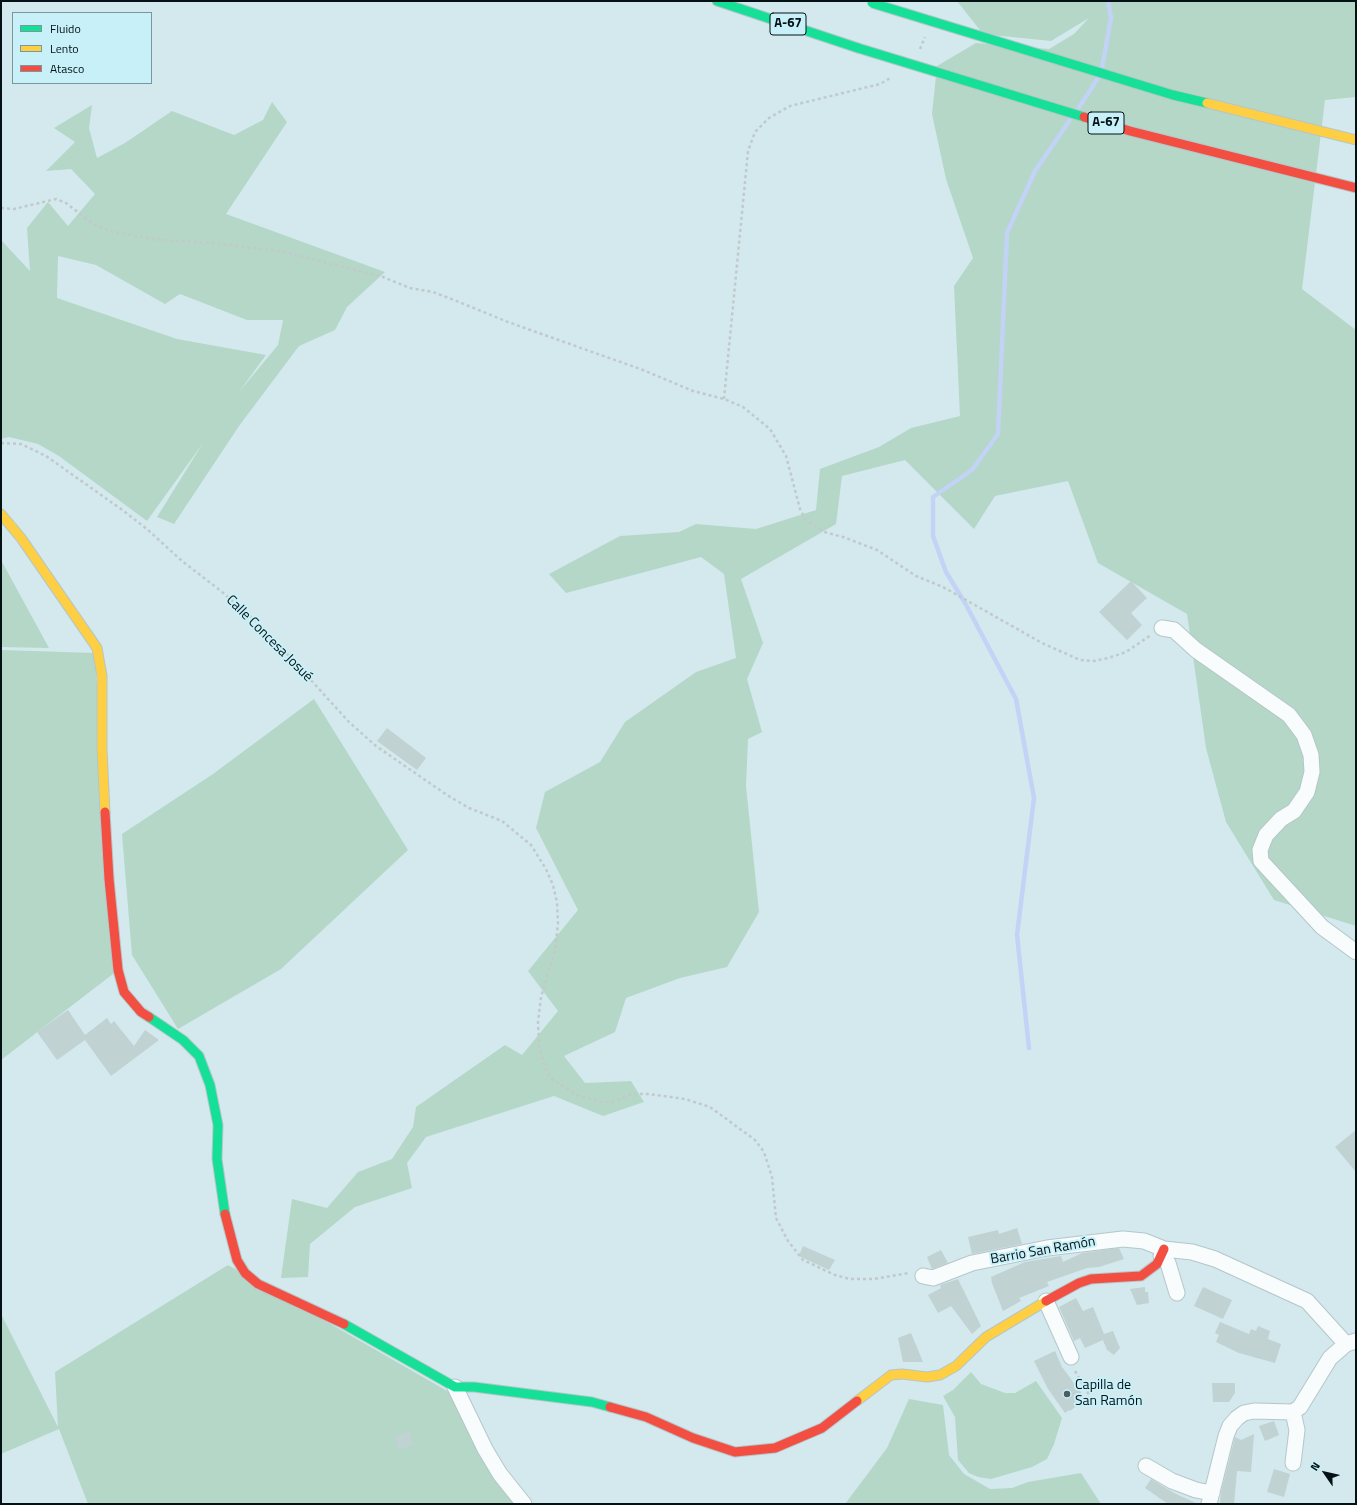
<!DOCTYPE html>
<meta charset="utf-8">
<style>
body{margin:0}
#map{position:relative;width:1357px;height:1505px;overflow:hidden;background:#d3e9ee;font-family:"Titillium Web",sans-serif}
canvas{display:block}
.frame{position:absolute;inset:0;border:2px solid #041215;pointer-events:none}
.legend{position:absolute;left:12px;top:12px;width:140px;height:72px;box-sizing:border-box;background:#c8f0f9;border:1px solid #7a979e;margin:0;padding:5px 7px;list-style:none;font-size:12px;color:#041215}
.legend li{display:flex;align-items:center;gap:8px;height:20px}
.legend b{width:20px;border:1px solid #7a979e}
.north{position:absolute;left:1305px;top:1453px;width:40px;height:40px;-webkit-text-stroke:3px #c8f0f9;paint-order:stroke;rotate:304deg;font-size:11px;font-weight:700;line-height:16px;text-align:center;color:#041215}
.north::after{content:'';display:block;margin:auto;width:14px;height:18px;background:#041215;clip-path:polygon(50% 0,100% 100%,50% 72%,0 100%)}
</style>
<div id="map">
<canvas width="1357" height="1505"></canvas>
<div class="frame"></div>
<ul class="legend">
<li><b style="height:5px;background:#16e098"></b>Fluido</li>
<li><b style="height:5px;background:#ffcf43"></b>Lento</li>
<li><b style="height:5px;background:#f24e42"></b>Atasco</li>
</ul>
<div class="north">N</div>
</div>
<script>
const ctx = document.querySelector('canvas').getContext('2d');
ctx.lineJoin = 'round';
function fillPath(path, color) {
  ctx.fillStyle = color;
  ctx.fill(path, 'evenodd');
}
function poly(rows) {
  const path = new Path2D();
  for (const r of rows) {
    path.moveTo(r[0], r[1]);
    for (let i = 2; i < r.length; i += 2) path.lineTo(r[i], r[i + 1]);
  }
  return path;
}
function strokePath(path, color, width, dash) {
  ctx.strokeStyle = color;
  ctx.lineWidth = width;
  ctx.lineCap = dash ? 'butt' : 'round';
  ctx.setLineDash(dash || []);
  ctx.stroke(path);
}
function label(font, color, halo, rows, align = 'center') {
  ctx.font = font + ' "Titillium Web",sans-serif';
  ctx.lineWidth = 4;
  ctx.setLineDash([]);
  ctx.textBaseline = 'middle';
  ctx.strokeStyle = halo;
  ctx.fillStyle = color;
  for (const [text, x, y, turn = 0] of rows) {
    ctx.save();
    ctx.translate(x, y);
    ctx.rotate((+turn || 0) * Math.PI / 180);
    ctx.textAlign = isNaN(turn) ? turn : align;
    if (halo) ctx.strokeText(text, 0, 0);
    ctx.fillText(text, 0, 0);
    ctx.restore();
  }
}
fillPath(poly([
 [957,1,1356,1,1356,97,1325,100,1302,289,1356,330,1356,926,1274,900,1226,822,1206,748,1187,614,1098,563,1068,481,995,496,974,529,905,460,842,476,836,524,741,579,763,643,747,679,762,732,748,739,746,786,759,912,727,967,680,978,626,998,615,1032,564,1056,585,1083,631,1081,644,1102,603,1116,554,1096,426,1137,407,1163,412,1188,355,1207,310,1244,308,1277,281,1278,292,1199,327,1208,358,1172,392,1159,413,1127,416,1107,505,1045,522,1055,558,1011,528,971,578,910,536,828,545,792,600,762,625,722,696,672,736,658,724,574,701,557,566,593,549,574,620,536,679,532,696,524,756,529,816,510,820,469,879,447,911,428,960,416,954,286,973,258,946,179,932,114,937,66,976,43,1049,49,1074,34,1089,18,1051,41,983,34],
 [272,102,287,122,226,214,385,272,347,307,335,330,299,346,239,426,174,524,157,517,203,443,147,521,59,456,38,444,9,437,1,439,1,240,30,271,27,228,48,202,68,226,95,194,71,169,46,171,75,142,54,128,92,105,89,128,97,158,125,143,172,111,234,135,263,120],
 [58,256,96,265,165,304,180,294,247,320,283,320,278,345,239,392,266,355,177,339,57,298],
 [1,560,49,648,1,647],
 [1,650,95,653,113,974,1,1060],
 [314,699,408,850,281,969,178,1029,132,955,122,834,213,774],
 [228,1265,449,1392,518,1504,88,1504,59,1429,1,1454,1,1314,58,1427,55,1372],
 [971,1372,981,1384,1005,1393,1015,1393,1036,1381,1062,1418,1054,1444,1047,1459,1032,1467,991,1479,978,1477,969,1473,958,1460,955,1417,943,1396,953,1390],
 [909,1399,943,1405,949,1455,964,1474,990,1489,1012,1488,1028,1482,1081,1473,1101,1504,845,1504,887,1448]
]), '#b5d7c7');
strokePath(poly([
 [1102,68,1111,18,1108,1],
 [1078,109,1098,78],
 [1029,1048,1017,935,1034,798,1016,699,965,603,946,572,933,536,933,497,972,470,998,434,1007,233,1035,171,1070,120]
]), '#c2d3f6', 4.5);
fillPath(poly([
 [1131,581,1147,598,1131,613,1142,625,1127,640,1099,612],
 [387,728,426,758,417,770,377,741],
 [68,1010,85,1035,107,1018,111,1024,114,1021,134,1046,145,1030,159,1040,111,1076,85,1040,57,1060,37,1032],
 [1356,1130,1356,1172,1335,1147],
 [1017,1228,1022,1244,972,1254,968,1237,998,1230,999,1234],
 [803,1246,835,1260,829,1270,799,1256],
 [1119,1248,1124,1259,1099,1267,1087,1268,1047,1282,1049,1286,1019,1298,1021,1301,1003,1311,992,1283,991,1277,1025,1262,1061,1256,1063,1262,1082,1253],
 [941,1250,948,1263,932,1269,927,1257],
 [958,1279,981,1326,972,1334,951,1306,938,1313,928,1295,941,1288,940,1285],
 [1145,1287,1145,1292,1148,1292,1149,1303,1137,1305,1130,1289],
 [1203,1287,1232,1300,1223,1319,1194,1306],
 [1076,1298,1083,1311,1093,1307,1104,1334,1113,1331,1120,1348,1114,1355,1107,1350,1103,1340,1085,1348,1080,1338,1074,1341,1059,1307],
 [1220,1322,1249,1334,1251,1329,1256,1331,1258,1326,1270,1331,1268,1339,1281,1344,1275,1363,1239,1353,1216,1342,1219,1335,1215,1333],
 [911,1333,923,1362,903,1362,898,1338],
 [1055,1351,1062,1367,1086,1399,1070,1411,1069,1410,1065,1413,1048,1389,1034,1361],
 [1212,1383,1235,1383,1235,1393,1229,1402,1213,1402],
 [1274,1421,1279,1435,1265,1441,1259,1426],
 [410,1431,414,1445,398,1449,394,1436],
 [1254,1434,1251,1472,1237,1471,1234,1504,1220,1504,1221,1492,1235,1437,1241,1440],
 [1274,1469,1290,1474,1284,1497,1267,1492],
 [1151,1479,1174,1493,1198,1504,1168,1504,1145,1488]
]), '#c0d2d2');
const street = poly([
 [1162,628,1174,630,1196,650,1289,715,1304,735,1311,755,1312,772,1307,792,1294,811,1281,819,1266,835,1260,850,1261,861,1322,927,1356,952],
 [1161,1256,1168,1263,1177,1293],
 [923,1276,933,1278,972,1263,1047,1248,1123,1239,1144,1241,1164,1249,1192,1252,1215,1259,1307,1301,1346,1344],
 [1046,1301,1071,1357],
 [455,1387,485,1449,500,1474,524,1504],
 [1293,1463,1297,1430,1293,1412],
 [1146,1466,1172,1481,1196,1490,1212,1493],
 [1209,1504,1226,1436,1230,1426,1237,1418,1244,1413,1254,1411,1293,1412,1300,1407,1330,1358,1346,1344,1356,1341]
]);
const fast = poly([
 [717,1,858,48],
 [149,1017,183,1040,199,1056,210,1085,218,1125,217,1159,225,1214],
 [344,1324,455,1387,474,1387,592,1402,610,1407]
]);
const slow = poly([
 [1,514,21,538,97,648,102,676,102,749,105,812],
 [857,1401,891,1375,902,1374,927,1377,940,1375,956,1366,986,1337,1046,1301]
]);
const jam = poly([
 [105,812,109,879,118,970,124,992,141,1012,149,1017],
 [225,1214,237,1260,245,1273,258,1284,344,1324],
 [1046,1301,1079,1283,1091,1279,1141,1276,1157,1264,1164,1249],
 [610,1407,646,1417,693,1438,735,1452,775,1448,822,1428,857,1401]
]);
strokePath(street, '#b5c6c9', 17);
strokePath(fast, '#b5c6c9', 11);
strokePath(slow, '#b5c6c9', 11);
strokePath(jam, '#b5c6c9', 11);
strokePath(poly([
 [920,49,925,37],
 [1,208,14,209,56,199,66,203,93,224,113,232,161,240,214,243,279,251,383,277,410,288,433,292,454,300,508,322,643,370,693,391,724,399,743,407,770,429,786,456,800,509,806,520,824,532,843,537,877,550,916,576,943,587,1042,643,1080,660,1094,661,1108,658,1126,652,1151,635],
 [724,399,748,151,755,132,769,118,790,106,880,84,892,77],
 [1,443,21,444,46,456,121,509,147,529,182,561,221,591,251,617,278,644,349,722,376,746,447,795,469,808,502,821,531,845,546,869,553,885,557,902,558,924,555,951,541,997,538,1022,539,1045,543,1061,547,1072,553,1080,577,1095,602,1102,612,1102,632,1094,649,1094,685,1099,710,1107,755,1140,764,1152,772,1177,776,1218,788,1241,803,1260,835,1275,850,1279,874,1279,909,1273],
 [1075,1371,1091,1398]
]), '#c2c9cb', 2.5, [3, 3]);
strokePath(street, '#f8fcfc', 15);
strokePath(fast, '#16e098', 9);
strokePath(slow, '#ffcf43', 9);
strokePath(jam, '#f24e42', 9);
const fastBridge = poly([
 [872,3,1173,95,1207,103],
 [858,48,1084,117]
]);
const slowBridge = poly([
 [1207,103,1356,140]
]);
const jamBridge = poly([
 [1084,117,1130,131,1356,188]
]);
strokePath(fastBridge, '#b5c6c9', 11, []);
strokePath(slowBridge, '#b5c6c9', 11, []);
strokePath(jamBridge, '#b5c6c9', 11, []);
strokePath(fastBridge, '#16e098', 9);
strokePath(slowBridge, '#ffcf43', 9);
strokePath(jamBridge, '#f24e42', 9);
for (const [x, y, r, color] of [
 [1067,1394,4,"#4c5d61"]
]) {
  const dot = new Path2D();
  dot.arc(x, y, r, 0, 2 * Math.PI);
  ctx.fillStyle = color;
  ctx.fill(dot);
  strokePath(dot, '#c8f0f9', 1.5);
}
for (const [x, y, w] of [
 [788,24,36],
 [1106,123,36]
]) {
  const box = new Path2D();
  box.roundRect(x - w / 2, y - 11, w, 22, 3);
  ctx.fillStyle = '#c8f0f9';
  ctx.fill(box);
  strokePath(box, '#041215', 1);
}
label('bold 13px', '#041215', null, [
 ["A-67",788,24],
 ["A-67",1106,123]
]);
label('14px', '#041215', '#c8f0f9', [
 ["Calle Concesa Josué",269,639,45],
 ["Barrio San Ramón",1043,1251,-10]
]);
label('14px', '#041215', '#c8f0f9', [
 ["Capilla de",1075,1386],
 ["San Ramón",1075,1402]
], 'left');
</script>
